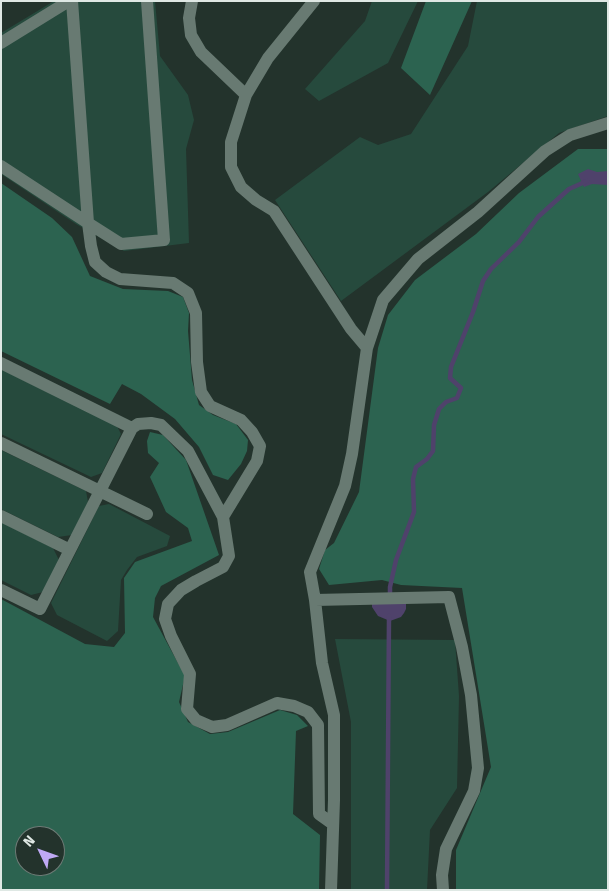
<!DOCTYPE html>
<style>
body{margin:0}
#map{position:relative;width:609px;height:891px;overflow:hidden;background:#23332c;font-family:"Fira Sans",sans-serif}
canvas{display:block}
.frame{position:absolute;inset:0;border:2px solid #dfe8e4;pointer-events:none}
.north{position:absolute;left:15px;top:826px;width:50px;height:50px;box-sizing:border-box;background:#23332c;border:1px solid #6e7b76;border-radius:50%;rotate:312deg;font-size:14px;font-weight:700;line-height:20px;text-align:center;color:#dfe8e4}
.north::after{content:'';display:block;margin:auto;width:18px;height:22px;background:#bfa9f4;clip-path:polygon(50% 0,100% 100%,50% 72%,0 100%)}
</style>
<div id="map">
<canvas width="609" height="891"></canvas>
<div class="frame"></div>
<div class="north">N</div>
</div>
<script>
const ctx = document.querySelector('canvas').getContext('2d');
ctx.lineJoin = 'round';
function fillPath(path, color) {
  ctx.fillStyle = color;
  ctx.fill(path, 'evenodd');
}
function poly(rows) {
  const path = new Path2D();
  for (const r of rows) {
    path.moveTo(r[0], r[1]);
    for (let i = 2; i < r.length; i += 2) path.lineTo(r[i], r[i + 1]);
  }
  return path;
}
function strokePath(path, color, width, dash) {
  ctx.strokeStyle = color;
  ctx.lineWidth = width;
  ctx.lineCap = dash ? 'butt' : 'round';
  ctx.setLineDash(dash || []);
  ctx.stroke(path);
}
fillPath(poly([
 [54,1,155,1,160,56,188,95,194,120,186,149,189,243,124,251,76,224,1,174,1,33],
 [372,1,418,1,388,63,319,101,305,89,365,21],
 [477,1,608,1,608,116,559,133,488,192,341,301,275,200,360,137,378,145,411,134,468,46],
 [1,369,117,426,121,434,102,473,91,477,1,434],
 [1,450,86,491,88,502,72,535,58,537,1,509],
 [109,504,170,536,167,546,137,557,127,570,121,580,118,631,107,641,57,615,51,603,99,506],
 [1,522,53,548,59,560,43,592,31,595,1,580],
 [335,639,455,640,459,696,457,788,430,830,427,890,351,890,351,722]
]), '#264a3d');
fillPath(poly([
 [426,1,472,1,430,95,401,68],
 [578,149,608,149,608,890,456,890,456,850,491,767,462,588,401,585,382,580,329,585,319,569,325,550,334,543,359,492,378,348,388,315,415,280,476,234,519,193],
 [1,183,52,218,72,237,90,276,123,289,168,291,183,297,189,313,188,331,192,380,199,405,213,415,236,424,248,440,247,451,241,464,228,480,213,475,199,447,175,419,141,394,122,384,110,404,1,351],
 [150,432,163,435,186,460,219,555,161,586,155,598,153,617,185,676,179,702,188,722,210,734,228,732,280,710,297,715,308,726,296,731,293,814,320,835,319,890,1,890,1,599,85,644,114,647,125,633,124,578,135,562,192,541,188,528,166,512,150,477,159,463,148,453,147,441],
 [25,836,55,836,55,866,25,866]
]), '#2c6350');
fillPath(poly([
 [588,169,597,172,608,171,608,185,592,184,584,187,578,174],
 [406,602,406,609,404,613,401,617,390,621,378,616,372,607,372,603]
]), '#4f426b');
strokePath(poly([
 [390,596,390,587,396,560,414,512,413,479,416,467,427,459,433,451,434,425,439,409,446,402,457,398,461,388,450,378,451,367,473,312,483,281,491,269,519,242,538,217,569,189,587,181],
 [387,890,389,616]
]), '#4f426b', 4.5);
strokePath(poly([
 [72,1,88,223,121,244,164,240,147,1],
 [192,1,189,18,191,35,201,52,246,95],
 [314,1,268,58,246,95,231,142,231,167,241,187,256,200,274,211,351,329,367,348],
 [1,43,69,1],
 [1,166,88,223,91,246,95,262,106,272,120,279,173,283,188,293,196,313,197,362,201,392,210,406,241,420,252,432,260,446,257,461,223,517,229,556,223,567,196,581,181,590,168,604,165,619,171,636,190,674,187,709,196,720,212,727,227,725,277,703,294,706,308,712,318,725,319,814,333,824],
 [1,363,132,428],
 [1,443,147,514],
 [1,516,70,550],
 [1,590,40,609,132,428,138,424,151,423,161,425,188,451,223,517],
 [315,600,449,597,462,647,471,695,478,768,474,791,446,849,442,875,443,890],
 [331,890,334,800,334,715,322,663,315,600,310,572,345,486,352,454,367,348,383,300,418,259,478,212,545,151,570,135,608,123]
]), '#687a72', 12);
</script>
